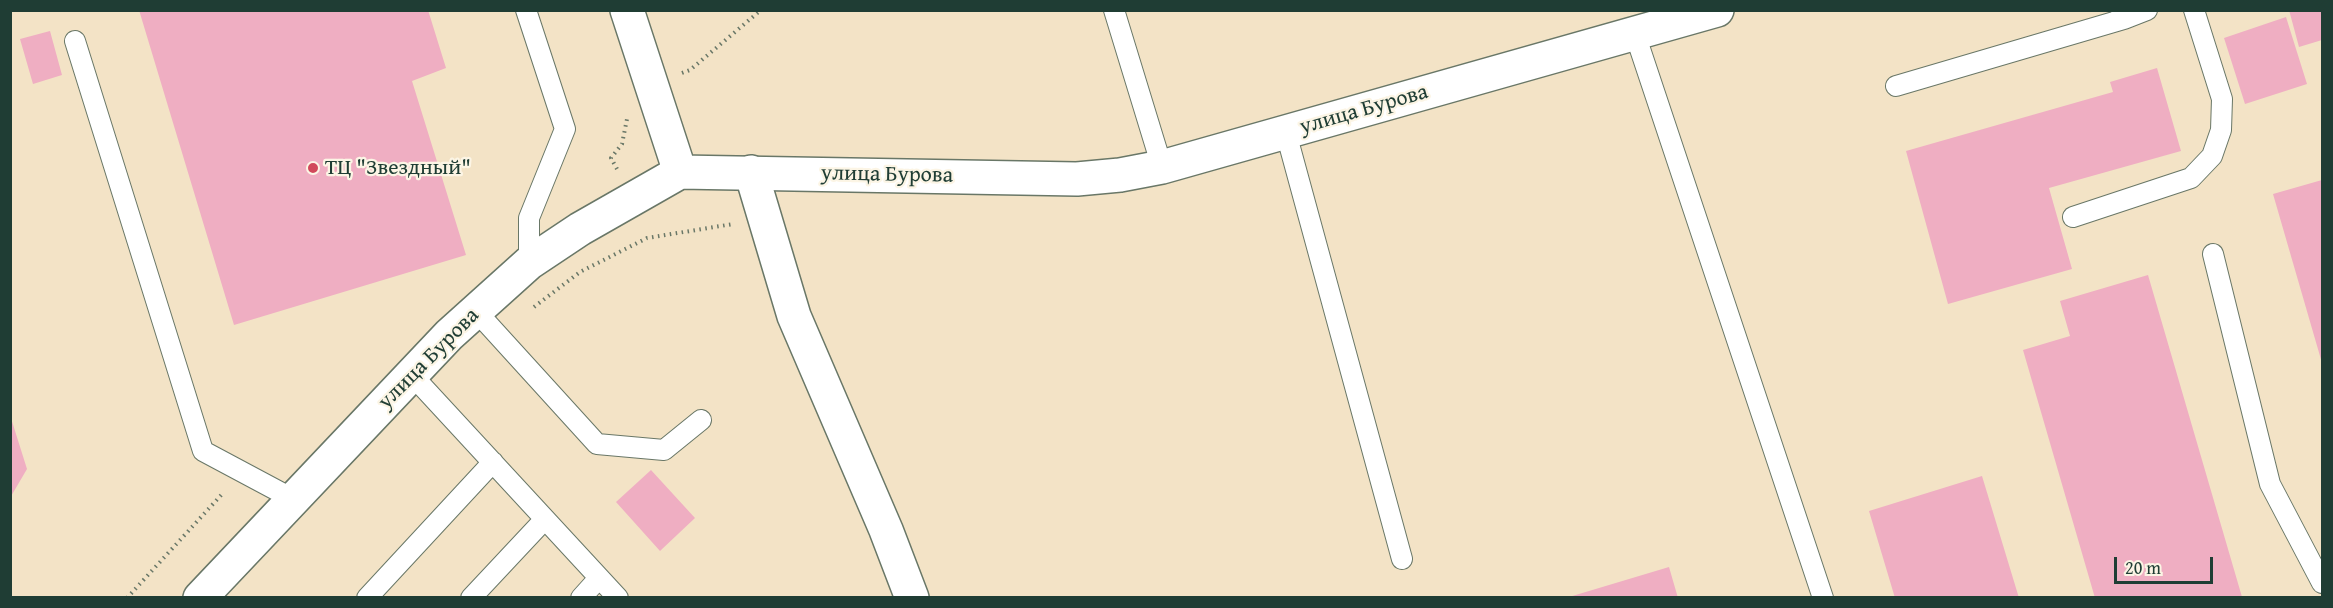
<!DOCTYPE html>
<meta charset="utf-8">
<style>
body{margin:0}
#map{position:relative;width:2333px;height:608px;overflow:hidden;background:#f3e3c6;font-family:"Gentium Book Plus",serif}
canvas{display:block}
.frame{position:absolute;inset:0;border:12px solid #1f3d34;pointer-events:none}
.scale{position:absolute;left:2114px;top:557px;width:99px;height:27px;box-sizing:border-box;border:3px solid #1f3d34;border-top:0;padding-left:8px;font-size:18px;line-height:21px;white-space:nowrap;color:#1f3d34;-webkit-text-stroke:4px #fcf5e5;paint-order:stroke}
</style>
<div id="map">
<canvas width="2333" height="608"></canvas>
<div class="frame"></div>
<div class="scale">20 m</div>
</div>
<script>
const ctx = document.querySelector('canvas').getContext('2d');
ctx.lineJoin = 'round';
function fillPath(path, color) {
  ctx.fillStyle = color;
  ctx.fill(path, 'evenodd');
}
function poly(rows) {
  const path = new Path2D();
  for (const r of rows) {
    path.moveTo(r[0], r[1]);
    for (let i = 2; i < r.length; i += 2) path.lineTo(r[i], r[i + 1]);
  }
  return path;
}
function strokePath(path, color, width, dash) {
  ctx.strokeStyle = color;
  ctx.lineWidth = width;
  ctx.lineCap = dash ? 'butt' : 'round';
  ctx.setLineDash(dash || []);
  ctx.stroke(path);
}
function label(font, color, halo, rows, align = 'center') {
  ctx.font = font + ' "Gentium Book Plus",serif';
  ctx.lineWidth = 4.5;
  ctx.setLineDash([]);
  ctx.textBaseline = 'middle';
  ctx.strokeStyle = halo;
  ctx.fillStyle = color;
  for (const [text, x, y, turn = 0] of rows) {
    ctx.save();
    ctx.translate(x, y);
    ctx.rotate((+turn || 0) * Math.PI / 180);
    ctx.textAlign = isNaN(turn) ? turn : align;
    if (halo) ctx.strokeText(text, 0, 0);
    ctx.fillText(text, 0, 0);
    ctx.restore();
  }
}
fillPath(poly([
 [139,10,428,10,446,68,412,81,466,255,234,325],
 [2289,10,2322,10,2322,40,2299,47],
 [2286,17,2307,84,2245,104,2224,38],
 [50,31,62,75,33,84,20,39],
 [2157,68,2181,151,2049,188,2072,269,1948,304,1906,151,2113,92,2110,82],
 [2322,180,2322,363,2273,194],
 [2148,275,2242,597,2240,598,2095,598,2023,350,2070,336,2060,301],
 [10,415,27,469,10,498],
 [651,470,695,518,660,551,616,502],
 [1982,476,2019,598,1895,598,1869,511],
 [1669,567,1678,598,1569,598,1569,597]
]), '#efaec2');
const service = poly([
 [526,10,565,129,529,218,529,263],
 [1114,10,1162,167],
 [2124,19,2147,10],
 [1635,34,1823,598],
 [75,41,203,451,293,499],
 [1896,86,2124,19,2121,10],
 [1286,133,1402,559],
 [2073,217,2191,178,2212,156,2221,130,2222,99,2194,10],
 [2213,254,2270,484,2322,583],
 [476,311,597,444,664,450,701,420],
 [411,374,618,598],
 [367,598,493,462],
 [471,598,545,519],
 [581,598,599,578]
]);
const minor = poly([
 [751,172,794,316,886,530,912,598]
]);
const secondary = poly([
 [627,10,680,172],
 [200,598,449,335,529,263,580,229,680,172,1077,179,1120,175,1162,167,1717,10]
]);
strokePath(service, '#697767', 22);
strokePath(minor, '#697767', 36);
strokePath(secondary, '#697767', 36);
strokePath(poly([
 [682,73,690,70,761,10],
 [617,169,611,158,622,144,627,119],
 [534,307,580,272,647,238,733,224],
 [127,598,224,492]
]), '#697767', 4, [1.5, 4.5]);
strokePath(service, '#fff', 20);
strokePath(minor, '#fff', 33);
strokePath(secondary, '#fff', 33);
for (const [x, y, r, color] of [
 [313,168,6,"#d1495b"]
]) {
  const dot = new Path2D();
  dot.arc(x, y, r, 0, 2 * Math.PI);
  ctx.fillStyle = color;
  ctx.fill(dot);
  strokePath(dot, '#fcf5e5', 2);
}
label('22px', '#1f3d34', '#fcf5e5', [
 ["улица Бурова",1364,110,-16],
 ["улица Бурова",887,175,1],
 ["улица Бурова",429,359,-45]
]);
label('22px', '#1f3d34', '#fcf5e5', [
 ["ТЦ \"Звездный\"",325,168]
], 'left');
</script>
